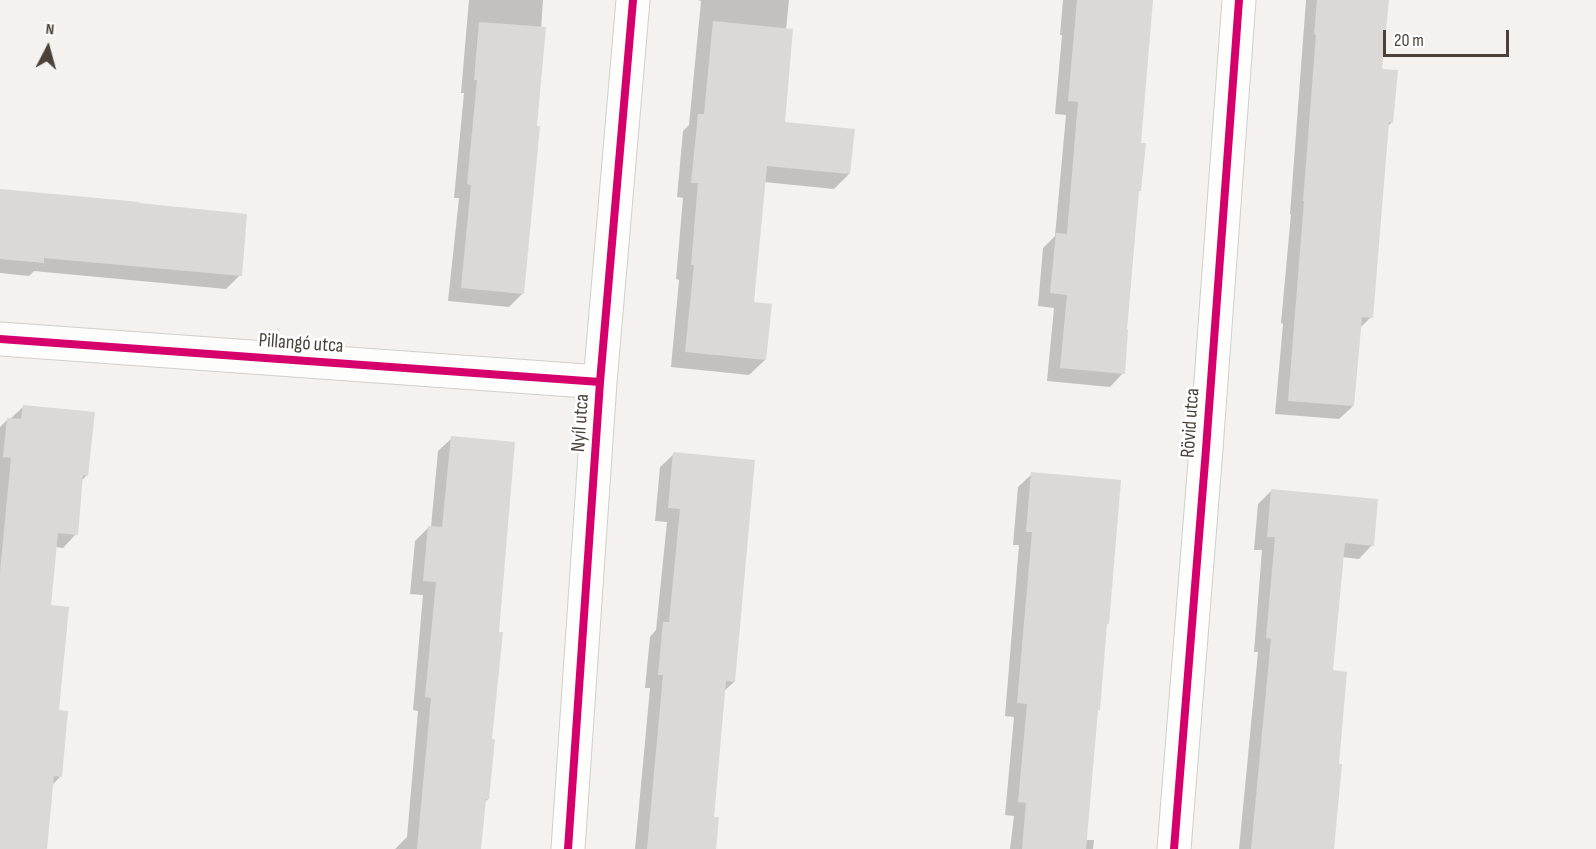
<!DOCTYPE html>
<meta charset="utf-8">
<style>
body{margin:0}
#map{position:relative;width:1596px;height:849px;overflow:hidden;background:#f4f1ee;font-family:"Sofia Sans Condensed",sans-serif}
canvas{display:block}
.north{position:absolute;left:18px;top:18px;width:60px;height:60px;-webkit-text-stroke:4px #fff;paint-order:stroke;rotate:6deg;font-size:16px;font-weight:700;line-height:24px;text-align:center;color:#4b4139}
.north::after{content:'';display:block;margin:auto;width:21px;height:27px;background:#4b4139;clip-path:polygon(50% 0,100% 100%,50% 72%,0 100%)}
.scale{position:absolute;left:1383px;top:30px;width:126px;height:27px;box-sizing:border-box;border:3px solid #4b4139;border-top:0;padding-left:8px;font-size:18px;line-height:21px;white-space:nowrap;color:#4b4139;-webkit-text-stroke:4px #fff;paint-order:stroke}
</style>
<div id="map">
<canvas width="1596" height="849"></canvas>
<div class="north">N</div>
<div class="scale">20 m</div>
</div>
<script>
const ctx = document.querySelector('canvas').getContext('2d');
ctx.lineJoin = 'round';
function fillPath(path, color) {
  ctx.fillStyle = color;
  ctx.fill(path, 'evenodd');
}
function poly(rows) {
  const path = new Path2D();
  for (const r of rows) {
    path.moveTo(r[0], r[1]);
    for (let i = 2; i < r.length; i += 2) path.lineTo(r[i], r[i + 1]);
  }
  return path;
}
function strokePath(path, color, width, dash) {
  ctx.strokeStyle = color;
  ctx.lineWidth = width;
  ctx.lineCap = dash ? 'butt' : 'round';
  ctx.setLineDash(dash || []);
  ctx.stroke(path);
}
function label(font, color, halo, rows, align = 'center') {
  ctx.font = font + ' "Sofia Sans Condensed",sans-serif';
  ctx.lineWidth = 5;
  ctx.setLineDash([]);
  ctx.textBaseline = 'middle';
  ctx.strokeStyle = halo;
  ctx.fillStyle = color;
  for (const [text, x, y, turn = 0] of rows) {
    ctx.save();
    ctx.translate(x, y);
    ctx.rotate((+turn || 0) * Math.PI / 180);
    ctx.textAlign = isNaN(turn) ? turn : align;
    if (halo) ctx.strokeText(text, 0, 0);
    ctx.fillText(text, 0, 0);
    ctx.restore();
  }
}
fillPath(poly([
 [469,0,543,0,523,293,509,307,448,301,459,198,454,198,464,93,461,93],
 [698,0,789,0,786,30,783,124,849,174,834,189,764,182,752,304,765,360,749,375,671,367,679,280,676,279,683,198,677,197,683,131,689,125,701,1],
 [1063,0,1151,0,1140,144,1140,190,1138,193,1123,373,1110,387,1047,381,1054,308,1038,306,1043,248,1055,236,1066,115,1055,114,1062,35,1060,35],
 [1306,0,1387,0,1381,70,1392,122,1387,127,1371,317,1359,329,1353,406,1339,419,1275,414,1283,324,1281,323,1291,214,1290,214],
 [0,191,240,275,226,289,34,271,29,276,0,273],
 [23,407,87,475,81,481,76,534,63,548,55,547,50,606,61,776,52,785,46,849,0,849,0,427,8,419,10,419],
 [452,438,497,633,488,799,484,803,479,849,395,849,407,837,418,711,413,710,423,595,410,594,415,541,429,527,431,527,438,451],
 [674,454,734,682,723,692,712,818,714,849,635,849,650,688,645,688,650,637,656,630,667,522,655,521,660,467],
 [1032,474,1106,625,1085,840,1094,840,1093,849,1010,849,1014,816,1005,815,1014,717,1005,716,1019,545,1013,545,1018,487],
 [1272,490,1372,545,1359,559,1342,557,1316,849,1239,849,1258,652,1254,652,1262,550,1254,550,1258,504]
]), '#0003');
fillPath(poly([
 [1077,0,1153,0,1141,143,1146,143,1141,191,1139,191,1127,329,1128,330,1125,374,1060,368,1067,295,1050,293,1056,233,1067,234,1078,102,1068,101],
 [1317,0,1389,0,1382,69,1398,70,1393,123,1389,122,1373,318,1362,317,1354,406,1288,401,1304,201,1303,201,1316,35,1314,34],
 [713,21,793,29,785,122,855,129,850,174,767,166,754,302,772,304,766,360,685,352,694,265,691,265,698,183,691,183,698,114,704,114],
 [479,22,546,27,537,126,540,126,524,294,461,288,471,185,467,184,477,80,474,80],
 [0,189,140,202,139,203,247,214,242,276,44,258,44,263,0,259],
 [23,405,95,412,88,476,83,475,78,535,58,533,51,605,69,607,59,710,68,711,62,777,54,776,47,849,0,849,0,572,11,458,3,457,7,418,21,419],
 [451,436,515,442,499,632,503,632,492,739,495,739,489,799,486,799,481,849,417,849,431,698,425,697,436,582,423,581,428,526,442,527],
 [673,452,755,460,735,682,726,681,714,817,719,817,716,849,647,849,663,675,658,675,663,622,669,622,680,509,668,508],
 [1031,472,1121,480,1109,624,1107,624,1100,710,1098,710,1086,849,1022,849,1026,803,1018,802,1027,704,1017,703,1032,532,1026,532],
 [1271,489,1378,499,1374,546,1345,543,1333,670,1347,672,1339,764,1342,764,1334,849,1251,849,1271,639,1266,638,1275,537,1267,537]
]), '#dcd8d5');
const minor = poly([
 [0,339,600,382],
 [568,849,600,382,633,0],
 [1174,849,1206,449,1239,0]
]);
strokePath(minor, '#d2cfcb', 35);
strokePath(minor, '#fdfdfc', 33);
strokePath(poly([
 [0,339,600,382],
 [568,849,600,382,633,0],
 [1174,849,1206,449,1239,0]
]), '#d6006c', 8);
label('20px', '#4b4139', '#fff', [
 ["Pillangó utca",301,344,4],
 ["Nyíl utca",581,423,-86],
 ["Rövid utca",1191,423,-86]
]);
</script>
